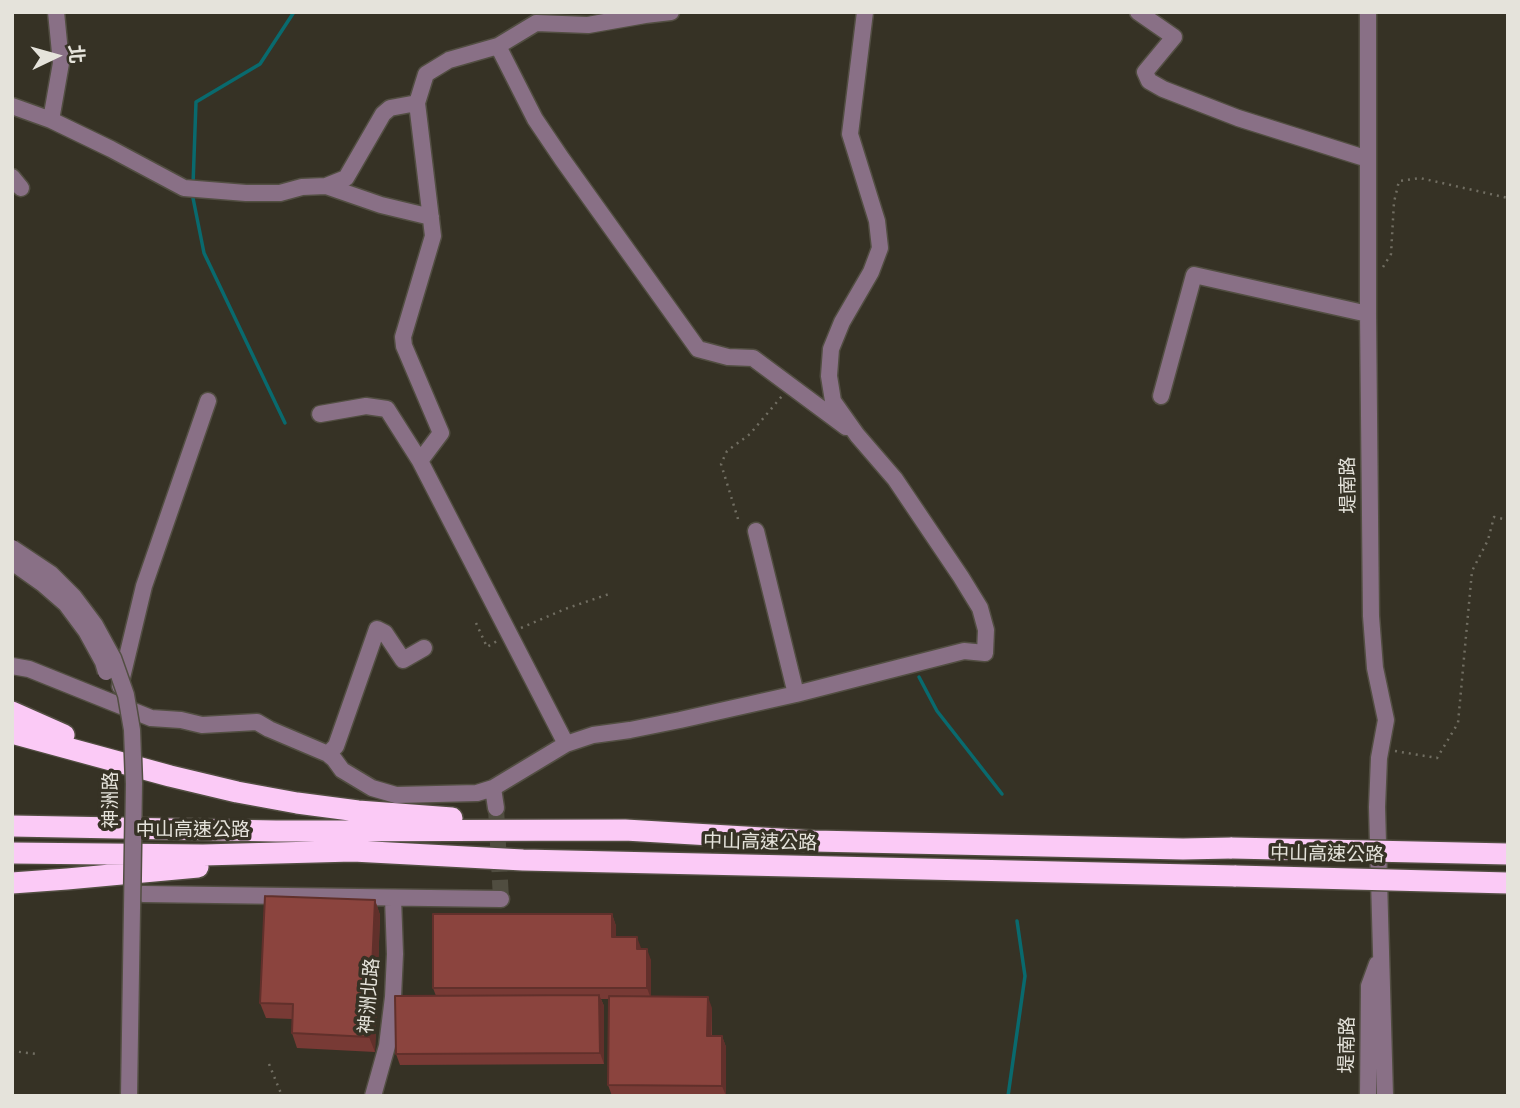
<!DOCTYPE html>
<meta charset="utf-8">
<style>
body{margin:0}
#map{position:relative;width:1520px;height:1108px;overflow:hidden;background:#363225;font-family:"Archivo Narrow","Noto Sans TC",sans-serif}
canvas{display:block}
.frame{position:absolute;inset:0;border:14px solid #e5e3db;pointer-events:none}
.north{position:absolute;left:21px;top:21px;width:70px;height:70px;-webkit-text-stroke:5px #363225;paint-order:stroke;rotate:85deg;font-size:19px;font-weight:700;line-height:28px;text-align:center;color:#e5e3db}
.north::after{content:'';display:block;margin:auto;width:24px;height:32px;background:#e5e3db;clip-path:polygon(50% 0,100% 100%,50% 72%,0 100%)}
</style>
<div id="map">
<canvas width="1520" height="1108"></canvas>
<div class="frame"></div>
<div class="north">北</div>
</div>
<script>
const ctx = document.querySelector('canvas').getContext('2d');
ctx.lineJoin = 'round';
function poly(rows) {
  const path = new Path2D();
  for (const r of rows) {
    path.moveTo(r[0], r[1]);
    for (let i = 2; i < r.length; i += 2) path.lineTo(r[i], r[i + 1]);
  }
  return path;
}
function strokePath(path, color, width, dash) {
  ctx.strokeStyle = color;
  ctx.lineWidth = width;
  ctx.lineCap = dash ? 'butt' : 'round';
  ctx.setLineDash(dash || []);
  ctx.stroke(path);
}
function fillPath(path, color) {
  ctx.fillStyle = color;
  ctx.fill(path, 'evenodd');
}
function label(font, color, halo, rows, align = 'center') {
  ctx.font = font + ' "Archivo Narrow","Noto Sans TC",sans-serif';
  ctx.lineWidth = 7;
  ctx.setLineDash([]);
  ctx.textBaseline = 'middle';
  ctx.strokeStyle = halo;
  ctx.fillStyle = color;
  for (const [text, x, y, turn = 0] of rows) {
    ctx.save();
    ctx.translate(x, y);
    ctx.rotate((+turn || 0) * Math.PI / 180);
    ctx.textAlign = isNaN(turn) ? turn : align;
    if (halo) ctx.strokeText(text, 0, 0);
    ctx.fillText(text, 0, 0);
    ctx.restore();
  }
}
strokePath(poly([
 [193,185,196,102,260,64,294,12],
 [192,193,204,253,285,423],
 [919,677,937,711,1002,794],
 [1008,1096,1025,976,1017,921]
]), '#096a6e', 3.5);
strokePath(poly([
 [496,808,501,899]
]), '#504d40', 16, [16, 8]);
const minor = poly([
 [1138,12,1174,37,1145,72,1149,81,1163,89,1238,118,1368,159],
 [1368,12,1368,314,1371,616,1375,668,1386,720,1379,758,1377,807,1385,1096],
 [498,46,535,119,562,159,698,349,728,357,753,358,846,427],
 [12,106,51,120,111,149,184,188,246,193,280,193,302,187,326,186,346,178,383,114,390,108,417,103],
 [51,120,61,63,56,12],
 [12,177,21,188],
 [326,186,381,205,431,217],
 [1161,396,1194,275,1368,314],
 [320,414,366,406,387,409,420,461],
 [756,531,796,694],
 [12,666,29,669,151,718,181,720,202,725,257,722,269,729,328,754,334,759,342,770,372,788,396,795,477,793,493,788,566,744,593,735,630,730,680,720,796,694,964,651,985,653,986,630,980,608,961,577,895,479,857,435,833,401,829,376,831,349,842,322,871,272,880,248,877,221,850,134,865,12],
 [120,686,144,586,208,401],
 [566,744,420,461,441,433,404,346,403,337,433,236,417,103,426,74,449,60,498,46,536,23,588,25,645,15,671,12],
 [328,754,336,746,377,629,385,633,403,660,424,648],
 [493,788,496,808],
 [143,894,501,899],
 [373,1096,387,1046,393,997,395,954,393,898],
 [1368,1096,1369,986,1377,964]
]);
const highway = poly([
 [12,712,64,735],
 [12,733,170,776,237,792,297,803,358,811,452,818],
 [12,826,276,831,625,830,814,841,1183,849,1232,848],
 [12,853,203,855,353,851,523,860,1236,876],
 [12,883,67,879,198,867]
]);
strokePath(minor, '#524e42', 19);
strokePath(highway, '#524e42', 24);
strokePath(poly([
 [1383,267,1391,254,1394,202,1399,181,1420,178,1508,198],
 [738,519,721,464,727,451,750,434,782,396],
 [476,623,487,647,497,641],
 [521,628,565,609,612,593],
 [1395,751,1437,758,1458,723,1472,571,1488,540,1494,517,1508,520],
 [12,1051,36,1054],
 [269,1064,282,1096]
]), '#716e62', 2.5, [2, 5]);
strokePath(minor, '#897086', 16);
strokePath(highway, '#fbcaf6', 21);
const minorBridge = poly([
 [12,548,51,574,74,597,95,625,113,658,126,695,132,730,134,784,129,1096],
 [12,562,43,584,66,604,86,631,103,662,106,672]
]);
const highwayBridge = poly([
 [1232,848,1508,854],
 [1236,876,1508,883]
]);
strokePath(minorBridge, '#524e42', 19, []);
strokePath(highwayBridge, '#524e42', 24, []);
strokePath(minorBridge, '#897086', 16);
strokePath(highwayBridge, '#fbcaf6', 21);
fillPath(poly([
 [375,900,380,915,375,1052,297,1048,292,1033,292,1019,266,1018,260,1003],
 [612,914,616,926,616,937,641,949,651,960,651,996,712,1008,712,1036,722,1036,726,1047,726,1096,612,1096,608,1085,609,999,601,999,604,1006,604,1064,400,1065,396,1054,436,996,433,988]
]), '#783a35');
fillPath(poly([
 [375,900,380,915,375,1052,369,1037],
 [612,914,616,926,616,948,612,937],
 [637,937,641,948,637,949],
 [647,949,651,960,651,999,647,988],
 [599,995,604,1006,604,1064,600,1053],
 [708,997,712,1008,711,1047,707,1036],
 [722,1036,726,1047,726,1096,722,1086]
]), '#61302b');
const building = poly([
 [265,896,375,900,369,1037,292,1033,293,1004,260,1003,265,896],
 [433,914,612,914,612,937,637,937,637,949,647,949,647,988,433,988,433,914],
 [599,995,600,1053,396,1054,395,996,599,995],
 [609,996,708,997,707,1036,722,1036,722,1086,608,1085,609,996]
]);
fillPath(building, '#8b443e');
strokePath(building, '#61302b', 2);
label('19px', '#e5e3db', '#363225', [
 ["堤南路",1349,485,-91],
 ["神洲路",112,800,-90],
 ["中山高速公路",193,831],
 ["中山高速公路",760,843,1],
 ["中山高速公路",1327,855,1],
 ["神洲北路",370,996,-85],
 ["堤南路",1348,1045,-89]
]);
</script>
